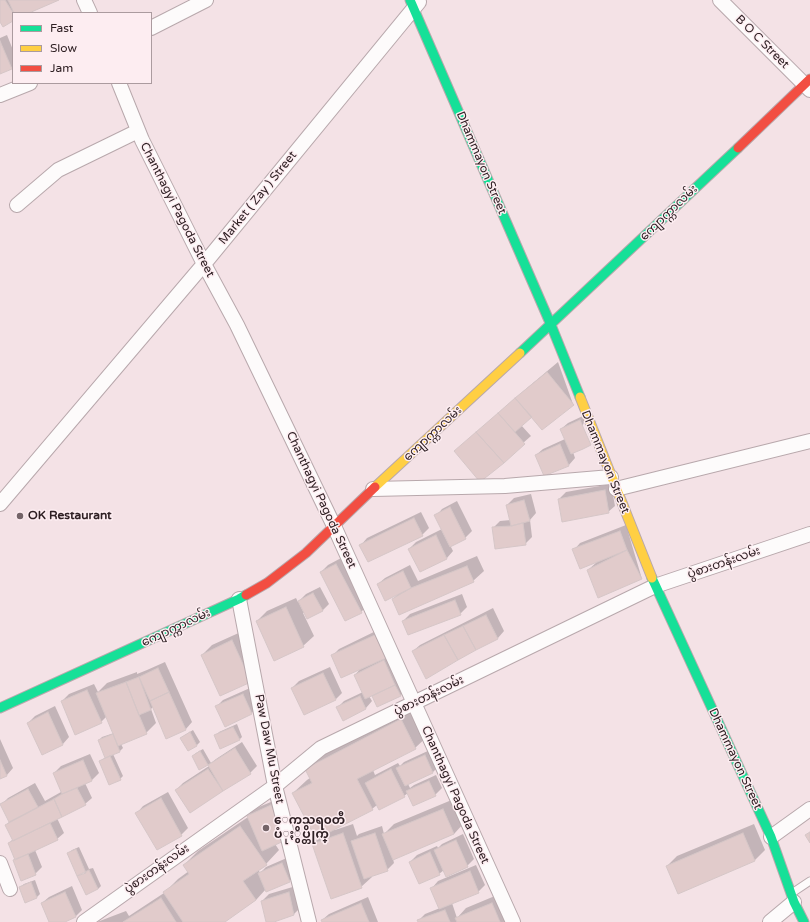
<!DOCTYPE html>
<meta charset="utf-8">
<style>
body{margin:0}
#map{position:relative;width:810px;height:922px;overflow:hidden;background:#f4e2e6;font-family:"Varela Round",sans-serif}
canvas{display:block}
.legend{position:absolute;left:12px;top:12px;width:140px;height:72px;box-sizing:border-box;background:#fdedf1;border:1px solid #ab9b9f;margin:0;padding:5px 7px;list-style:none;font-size:12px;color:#2f2024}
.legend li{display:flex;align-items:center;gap:8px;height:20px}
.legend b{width:20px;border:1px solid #ab9b9f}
</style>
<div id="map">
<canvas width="810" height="922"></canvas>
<ul class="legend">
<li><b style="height:5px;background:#16e098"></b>Fast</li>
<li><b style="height:5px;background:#ffcf43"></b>Slow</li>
<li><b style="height:5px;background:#f24e42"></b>Jam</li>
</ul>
</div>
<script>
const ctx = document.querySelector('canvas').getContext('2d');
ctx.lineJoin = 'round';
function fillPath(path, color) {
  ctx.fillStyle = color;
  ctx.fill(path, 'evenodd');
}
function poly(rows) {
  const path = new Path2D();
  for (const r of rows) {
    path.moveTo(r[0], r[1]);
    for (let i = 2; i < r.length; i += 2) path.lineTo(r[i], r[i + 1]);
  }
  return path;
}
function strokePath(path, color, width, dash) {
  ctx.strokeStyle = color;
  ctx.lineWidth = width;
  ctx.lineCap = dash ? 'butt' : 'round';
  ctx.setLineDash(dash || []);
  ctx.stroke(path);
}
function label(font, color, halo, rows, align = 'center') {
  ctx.font = font + ' "Varela Round","Noto Sans Myanmar",sans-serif';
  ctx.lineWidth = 3;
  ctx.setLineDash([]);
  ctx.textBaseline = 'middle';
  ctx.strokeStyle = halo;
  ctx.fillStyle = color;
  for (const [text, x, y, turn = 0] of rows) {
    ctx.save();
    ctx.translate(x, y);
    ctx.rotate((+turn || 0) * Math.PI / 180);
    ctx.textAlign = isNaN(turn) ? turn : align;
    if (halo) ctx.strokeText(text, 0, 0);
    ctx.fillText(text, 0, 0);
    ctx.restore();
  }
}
fillPath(poly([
 [0,0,56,0,26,13,13,13,13,20,0,21],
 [7,35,13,50,13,66,11,68,0,73,0,38],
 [558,362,573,404,532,416,521,425,531,436,480,481,462,445,527,388],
 [587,414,573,452,575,458,569,465,544,475,536,455,543,449,565,439,561,429,568,423],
 [611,484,615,506,608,512,559,499,566,492],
 [531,494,536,513,530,520,532,537,525,544,493,528,500,521,511,520,507,505,514,498],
 [457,501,472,531,465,538,450,545,453,551,447,558,420,571,409,549,416,542,442,529,436,516,442,509],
 [421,512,429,528,422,535,361,545,367,538],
 [626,525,642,579,588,570,598,561,574,550,580,543],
 [477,556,484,571,473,581,393,599,398,594,378,584,385,578,410,565,418,581],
 [343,557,368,605,361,612,321,572,328,565],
 [320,587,329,604,322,611,303,613,314,636,303,646,257,621,267,611,296,598,298,602,306,594],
 [462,594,467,607,460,614,403,621,410,614],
 [493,608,504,631,498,638,475,649,413,651,420,645],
 [382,628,403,693,400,696,373,696,376,693,369,696,372,701,366,708,343,719,337,708,344,701,363,692,355,675,361,668,332,656,339,649],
 [243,631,261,671,251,682,202,655,212,645],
 [165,662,192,722,186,729,167,737,153,707,151,709,156,723,146,733,121,744,123,748,120,751,113,754,123,776,120,779,100,761,106,757,99,740,102,737,114,733,107,716,101,722,62,701,69,694,94,684,98,692,107,683,137,672,137,674,147,670],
 [330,667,342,693,335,700,292,688,299,681],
 [250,688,258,706,252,713,216,707,223,700],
 [55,706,69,737,63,744,42,754,28,723,35,716],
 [414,707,429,735,415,748,373,770,375,775,398,763,400,766,404,762,432,749,440,765,433,772,408,784,410,788,414,785,436,775,442,788,435,795,408,793,404,796,377,805,372,809,334,829,335,830,353,824,357,836,359,834,382,826,384,834,394,824,454,799,464,823,454,834,393,859,394,863,387,870,371,875,372,877,361,887,313,844,321,836,293,793,307,780,310,778,306,769,319,755],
 [237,724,242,737,239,740,216,736,219,732],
 [193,730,200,742,197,745,188,750,181,738,185,735],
 [0,739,13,768,7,775,0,778],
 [242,742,257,766,250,773,190,812,176,790,183,783,209,766,208,764,200,768,193,756,196,753,203,749,211,763,216,759],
 [90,754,99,773,92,780,85,783,92,798,85,804,57,818,64,833,57,839,35,850,42,867,35,874,16,859,9,843,13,839,6,825,10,821,1,805,8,798,35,783,45,801,61,792,54,773,61,766],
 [168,792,188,828,181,835,137,813,143,806],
 [278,799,275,844,279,850,266,864,258,869,260,873,266,867,289,857,296,874,289,881,266,889,256,900,223,922,97,922,126,911,129,916,164,893,178,879,189,871,184,865,198,851,248,817,248,816,254,809],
 [754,824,765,850,755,860,667,866,677,856],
 [463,834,474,859,467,866,444,870,439,874,410,862,417,855,437,846,438,848,442,844],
 [79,847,89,869,93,868,101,886,98,889,69,853,72,850],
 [476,865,485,885,478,892,452,903,457,918,466,908,502,893,514,922,419,922,418,921,425,914,440,908,432,888,438,881],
 [35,880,40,894,37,897,26,901,20,887,24,884],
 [72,886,82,910,76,916,63,922,50,922,42,903,49,897],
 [296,886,301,907,294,914,271,922,267,922,262,901,269,894],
 [368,897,378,922,323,922,322,920,329,914]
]), '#0003');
const building = poly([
 [0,0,5,0,13,13,13,21,3,27,0,22,0,0],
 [8,0,59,0,29,13,14,13,8,0],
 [0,41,12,69,0,74,0,41],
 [547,372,574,405,542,430,515,398,547,372],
 [515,398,532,417,515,432,498,413,515,398],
 [498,413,525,444,504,463,476,432,498,413],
 [580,420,591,445,583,449,571,454,560,429,580,420],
 [476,432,504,463,480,482,454,451,476,432],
 [560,444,569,466,544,476,535,455,560,444],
 [605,490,609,513,562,522,558,499,605,490],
 [524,500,530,521,511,526,506,505,524,500],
 [450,507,466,539,450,547,434,515,450,507],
 [414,518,423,536,368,562,359,545,414,518],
 [523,523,526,545,495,549,492,527,511,526,523,523],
 [620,531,627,550,580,569,572,549,620,531],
 [436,535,447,559,420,572,408,549,436,535],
 [627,550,642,579,598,598,587,570,627,550],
 [336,564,362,613,345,621,320,572,336,564],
 [467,566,474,582,399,615,392,599,411,588,467,566],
 [403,571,411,588,385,601,377,584,403,571],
 [313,593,323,611,307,619,298,601,313,593],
 [455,600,461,615,408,635,402,621,455,600],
 [286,607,304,647,274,661,256,621,286,607],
 [486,615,498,639,476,650,463,626,486,615],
 [463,626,476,650,458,660,444,635,463,626],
 [375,635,386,658,341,678,331,655,375,635],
 [444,635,458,660,426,679,412,651,444,635],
 [232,640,251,682,220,696,201,655,232,640],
 [384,660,395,685,365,699,354,675,384,660],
 [158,668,169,692,150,701,139,677,158,668],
 [323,673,336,700,304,715,291,688,323,673],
 [139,677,151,710,139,715,126,682,139,677],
 [126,682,139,715,147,734,118,746,96,693,126,682],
 [395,685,401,696,377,707,372,696,395,685],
 [87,690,102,723,75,735,61,701,87,690],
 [169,692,186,730,166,739,150,701,169,692],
 [243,694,252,714,225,727,215,706,243,694],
 [360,696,366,709,343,721,336,707,360,696],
 [48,712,63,745,42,755,27,723,48,712],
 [401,719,416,749,357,779,373,810,316,839,292,793,312,783,305,769,401,719],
 [233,727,240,740,220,749,214,735,233,727],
 [190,732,197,746,188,751,180,738,190,732],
 [113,734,120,752,105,758,98,740,113,734],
 [235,748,251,774,223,791,208,765,235,748],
 [200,751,208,765,199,770,192,756,200,751],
 [425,755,433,773,405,786,396,768,425,755],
 [110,756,121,780,109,785,99,761,110,756],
 [0,760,7,776,0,779,0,760],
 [83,760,92,781,62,794,53,773,83,760],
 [208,769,223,791,190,813,175,790,208,769],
 [391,769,405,797,379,810,365,783,391,769],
 [429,781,436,796,413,806,406,791,429,781],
 [77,788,86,805,62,817,54,799,62,794,77,788],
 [28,789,38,807,9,822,0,804,28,789],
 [161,798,182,836,157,850,135,813,161,798],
 [54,799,62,817,13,841,5,825,54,799],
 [271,805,286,840,262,851,247,816,271,805],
 [443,809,454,834,393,860,382,834,443,809],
 [50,823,58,840,15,860,8,843,50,823],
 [240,826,267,865,243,881,256,900,225,922,183,922,163,892,189,874,183,865,240,826],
 [810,832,810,843,805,835,810,832],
 [343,833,362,888,331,899,312,844,343,833],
 [375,833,388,871,364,879,351,841,375,833],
 [743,833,755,861,678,894,666,866,743,833],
 [456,840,468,867,446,877,434,850,456,840],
 [76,849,86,873,77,876,67,853,76,849],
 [430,852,440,875,419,884,409,862,430,852],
 [28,854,36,875,21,881,13,860,28,854],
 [282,863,290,882,266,892,258,873,282,863],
 [89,870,98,889,86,895,77,876,89,870],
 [470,871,479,893,439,909,430,888,470,871],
 [31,882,37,898,25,903,19,887,31,882],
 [65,892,76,917,65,922,49,922,41,903,65,892],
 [289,892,294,915,274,922,266,922,261,901,289,892],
 [161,898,176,922,123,922,161,898],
 [361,903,369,922,322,922,321,920,361,903],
 [492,903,500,922,457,922,455,918,492,903],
 [445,910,450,922,418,922,417,920,445,910]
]);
fillPath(building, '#e1cbcb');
strokePath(building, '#d5c6c7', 1);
const lane = poly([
 [792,893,810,881]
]);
const street = poly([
 [84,0,90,13],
 [720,0,810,90],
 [151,28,206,0],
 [119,83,142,140,204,264,237,325,334,526,513,922],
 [0,95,30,83],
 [17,205,58,170,138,131],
 [373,489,505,486,611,477],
 [616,489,810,441],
 [0,504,204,264,419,2],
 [239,599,275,786,309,922],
 [771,837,810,809],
 [0,863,10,889],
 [84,922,275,786,321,748,655,586,810,534],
 [770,922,794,902]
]);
const fast = poly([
 [410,0,551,325,580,397],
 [520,353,738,148],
 [652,578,771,837,794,902,804,922],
 [0,708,239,599,246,595]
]);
const slow = poly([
 [580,397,652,578],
 [375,487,520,353]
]);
const jam = poly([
 [738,148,810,79],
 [246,595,267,583,306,553,375,487]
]);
strokePath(lane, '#b8a8ac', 9);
strokePath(street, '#b8a8ac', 16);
strokePath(fast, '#b8a8ac', 11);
strokePath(slow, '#b8a8ac', 11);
strokePath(jam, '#b8a8ac', 11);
strokePath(lane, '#fdfbfb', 7);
strokePath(street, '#fdfbfb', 14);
strokePath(fast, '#16e098', 9);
strokePath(slow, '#ffcf43', 9);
strokePath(jam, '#f24e42', 9);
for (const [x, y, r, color] of [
 [20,516,4,"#746468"],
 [266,828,4,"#746468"]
]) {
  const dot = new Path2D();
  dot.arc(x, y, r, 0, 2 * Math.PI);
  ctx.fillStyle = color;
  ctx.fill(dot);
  strokePath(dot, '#fdedf1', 1.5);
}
label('12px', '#2f2024', '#fdedf1', [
 ["B O C Street",762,42,45],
 ["Dhammayon Street",481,163,67],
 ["Market ( Zay ) Street",258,198,-51],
 ["Chanthagyi Pagoda Street",177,210,63],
 ["ကျောက္ကာလမ်း",669,213,-44],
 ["ကျောက္ကာလမ်း",433,434,-43],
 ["Dhammayon Street",605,462,68],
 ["Chanthagyi Pagoda Street",321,500,65],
 ["ပွဲစားတန်းလမ်း",724,563,-19],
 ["ကျောက္ကာလမ်း",176,628,-25],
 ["ပွဲစားတန်းလမ်း",429,696,-26],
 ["Paw Daw Mu Street",269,749,79],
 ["Dhammayon Street",735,759,65],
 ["Chanthagyi Pagoda Street",455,795,66],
 ["ပွဲစားတန်းလမ်း",157,869,-35]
]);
label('bold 12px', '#2f2024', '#fdedf1', [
 ["OK Restaurant",28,516],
 ["ေကသရ၀တီ",274,821],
 ["ပံုႏွိပ္တိုက္",274,835]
], 'left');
</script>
